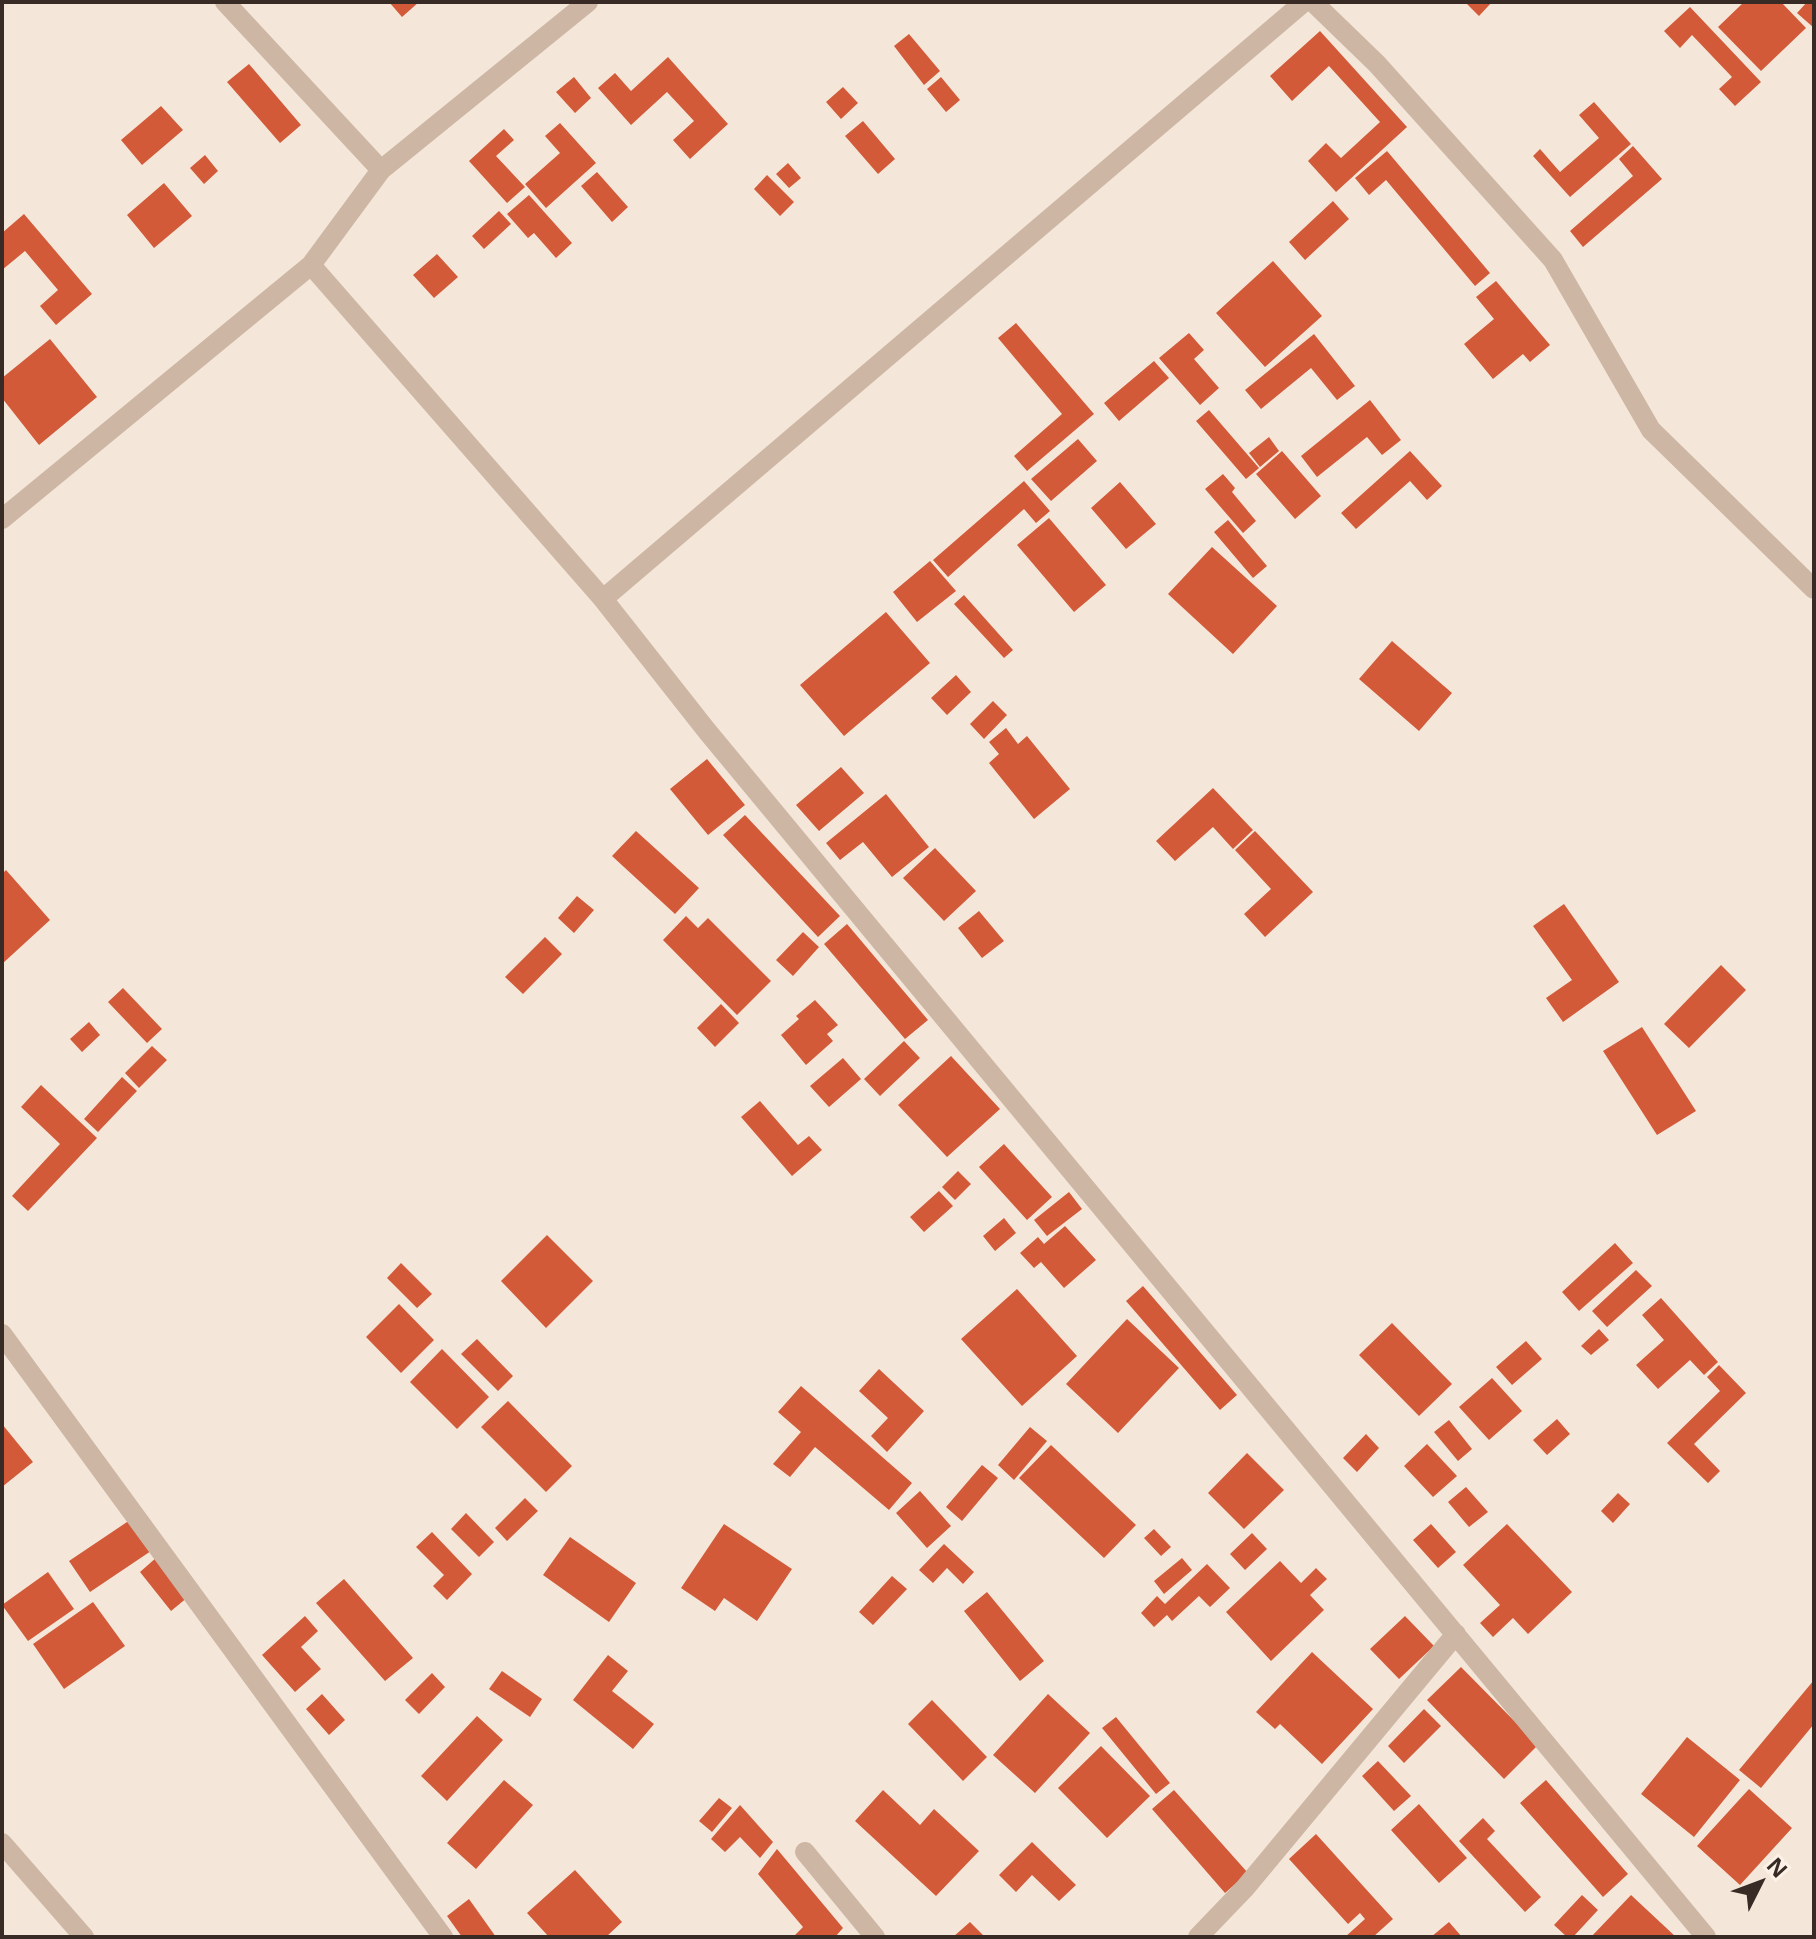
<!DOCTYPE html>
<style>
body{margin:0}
#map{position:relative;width:1816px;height:1939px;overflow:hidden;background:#f4e7d9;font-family:"Open Sans",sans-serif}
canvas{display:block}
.frame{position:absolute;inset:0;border:4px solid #382b26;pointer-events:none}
.north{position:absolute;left:1720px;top:1843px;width:80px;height:80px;-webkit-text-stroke:6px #fbf1e6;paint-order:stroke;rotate:48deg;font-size:22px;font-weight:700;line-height:32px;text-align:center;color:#382b26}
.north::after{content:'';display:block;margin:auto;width:28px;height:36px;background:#382b26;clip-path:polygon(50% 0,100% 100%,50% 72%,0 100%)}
</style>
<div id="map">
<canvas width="1816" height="1939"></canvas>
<div class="frame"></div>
<div class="north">N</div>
</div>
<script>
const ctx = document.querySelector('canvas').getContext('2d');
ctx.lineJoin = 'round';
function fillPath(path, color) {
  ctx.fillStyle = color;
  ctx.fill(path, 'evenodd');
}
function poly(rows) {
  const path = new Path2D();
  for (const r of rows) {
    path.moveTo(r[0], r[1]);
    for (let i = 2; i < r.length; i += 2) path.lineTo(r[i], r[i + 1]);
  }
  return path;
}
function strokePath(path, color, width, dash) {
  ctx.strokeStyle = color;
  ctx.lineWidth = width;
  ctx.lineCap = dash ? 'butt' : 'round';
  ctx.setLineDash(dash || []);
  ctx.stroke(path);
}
fillPath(poly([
 [389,2,419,2,402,17],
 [1465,2,1492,2,1479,16],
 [1744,2,1781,2,1806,28,1761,71,1718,27],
 [1807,2,1814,2,1814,28,1797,13],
 [1690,7,1761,82,1735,106,1719,89,1732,77,1692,35,1680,48,1664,31],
 [1320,31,1407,127,1336,192,1308,161,1326,143,1341,158,1380,122,1329,66,1292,101,1270,76],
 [909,34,940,71,924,85,894,46],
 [668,57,728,124,690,159,673,140,694,121,667,92,631,125,598,88,615,73,631,91],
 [249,64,301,125,280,143,227,82],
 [574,77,591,98,575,113,556,92],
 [941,77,960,100,946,112,927,89],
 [843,87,858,103,841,119,826,102],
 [1594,102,1631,144,1570,197,1533,156,1540,149,1560,172,1599,138,1579,115],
 [161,106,183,130,142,165,121,140],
 [863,121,895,159,878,174,845,136],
 [560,123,596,163,546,208,525,184,560,153,545,136],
 [504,129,514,140,496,156,525,187,507,203,469,161],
 [1633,146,1662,179,1583,247,1570,231,1633,176,1619,159],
 [1387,151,1490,273,1475,286,1386,180,1369,195,1355,178],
 [205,155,218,171,204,184,190,168],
 [788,163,801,178,789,188,776,174],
 [597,172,628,207,612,222,581,186],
 [767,175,794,202,780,216,754,189],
 [164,183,192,216,154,248,127,215],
 [529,195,572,243,556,258,534,233,528,238,507,214],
 [1333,201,1349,219,1305,260,1289,242],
 [499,211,511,224,484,249,472,236],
 [24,214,92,294,56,325,40,306,58,290,25,251,2,270,2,233],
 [437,254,458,277,434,298,413,275],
 [1273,261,1322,316,1265,367,1216,313],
 [1496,281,1550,345,1530,362,1523,354,1493,379,1464,344,1494,319,1476,297],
 [1016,323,1094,414,1027,471,1014,456,1062,414,998,338],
 [1189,333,1204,350,1194,359,1219,388,1200,405,1159,358],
 [1314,334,1355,386,1337,400,1311,368,1261,409,1245,390],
 [50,339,97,397,39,445,2,398,2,378],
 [1154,361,1169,378,1119,421,1104,403],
 [1370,400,1401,440,1382,455,1367,437,1317,477,1301,456],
 [1209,410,1259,468,1246,479,1196,421],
 [1269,437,1279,451,1260,467,1249,453],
 [1078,439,1097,461,1051,501,1031,479],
 [1282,451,1321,496,1295,519,1256,474],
 [1410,451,1442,486,1427,500,1410,481,1356,529,1341,513],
 [1223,474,1235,488,1232,492,1256,521,1243,533,1205,489],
 [1024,481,1050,511,1036,523,1024,509,948,577,933,560],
 [1120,482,1156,524,1126,549,1091,508],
 [1049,518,1106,585,1074,612,1017,545],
 [1228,520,1267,566,1253,578,1214,532],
 [1212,547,1277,606,1233,654,1168,594],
 [930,561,956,591,917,622,893,592],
 [964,595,1013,650,1004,658,954,604],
 [886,612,930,663,844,736,800,685],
 [1392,641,1452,693,1419,731,1359,679],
 [956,675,971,692,947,715,931,698],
 [993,701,1007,715,984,739,970,724],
 [1006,728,1018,744,1027,736,1070,789,1034,819,989,763,999,754,989,742],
 [707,759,745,805,708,835,670,789],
 [841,767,864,793,819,831,796,805],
 [1213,788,1253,830,1233,849,1213,827,1175,861,1156,841],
 [886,794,929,847,892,877,863,842,840,860,826,843],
 [745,815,840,916,818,937,723,835],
 [636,831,699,888,675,914,612,856],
 [1255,831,1313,892,1265,937,1244,914,1271,889,1235,850],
 [935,848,976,891,944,921,903,878],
 [6,870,50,920,2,964,2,874],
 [577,896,594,910,574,933,558,918],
 [1564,904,1619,982,1563,1022,1546,998,1572,980,1533,926],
 [979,911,1004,941,982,958,958,928],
 [686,916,698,928,708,918,771,981,737,1015,663,940],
 [847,924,928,1020,905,1039,824,944],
 [803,932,819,947,793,976,776,960],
 [545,937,562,954,523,994,505,977],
 [1721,965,1746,990,1689,1048,1664,1024],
 [123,988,162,1029,147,1043,108,1002],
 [815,1000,838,1025,827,1034,833,1041,806,1065,781,1035,799,1019,796,1016],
 [721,1004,739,1023,715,1047,697,1028],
 [89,1022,100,1035,82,1052,70,1039],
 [1642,1027,1696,1111,1657,1135,1603,1051],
 [904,1041,920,1058,880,1096,864,1079],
 [152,1046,167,1060,139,1088,125,1073],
 [951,1056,1000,1109,947,1157,898,1105],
 [843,1058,861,1079,829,1107,810,1086],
 [122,1077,137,1091,98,1132,84,1119],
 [41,1085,97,1138,28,1211,12,1196,60,1144,21,1107],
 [760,1101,798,1145,809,1136,822,1150,792,1176,741,1117],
 [1004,1144,1052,1197,1027,1220,979,1167],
 [958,1171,971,1184,955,1200,942,1187],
 [939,1191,953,1206,924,1232,910,1217],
 [1069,1192,1082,1209,1047,1236,1034,1220],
 [1004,1218,1016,1233,995,1251,983,1236],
 [1065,1226,1096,1260,1064,1288,1041,1262,1034,1268,1020,1253,1038,1237,1044,1244],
 [547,1235,593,1281,546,1328,501,1281],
 [1615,1243,1633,1263,1579,1311,1562,1292],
 [401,1263,432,1294,417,1308,387,1278],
 [1636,1270,1652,1286,1607,1327,1592,1311],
 [1143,1286,1237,1395,1220,1410,1126,1301],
 [1017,1289,1077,1356,1022,1406,961,1339],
 [1661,1298,1718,1362,1704,1375,1690,1360,1658,1389,1636,1365,1664,1340,1642,1315],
 [399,1304,434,1340,401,1373,366,1337],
 [1127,1319,1179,1368,1118,1433,1066,1384],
 [1392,1323,1452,1384,1419,1416,1359,1355],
 [1599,1329,1609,1340,1591,1355,1581,1346],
 [477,1339,513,1376,498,1391,461,1354],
 [1526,1341,1542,1359,1512,1385,1496,1367],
 [442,1349,489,1397,457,1429,410,1382],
 [1719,1365,1746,1393,1694,1444,1720,1471,1708,1483,1667,1443,1720,1391,1707,1377],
 [879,1369,924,1411,887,1452,871,1436,888,1418,859,1391],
 [1492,1378,1522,1411,1489,1440,1459,1407],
 [801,1386,912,1483,889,1510,815,1447,790,1477,773,1464,801,1432,778,1412],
 [508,1401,572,1466,546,1492,481,1427],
 [1557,1419,1570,1434,1547,1455,1533,1440],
 [1449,1420,1472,1449,1458,1461,1434,1432],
 [2,1424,33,1462,2,1487],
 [1030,1427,1047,1441,1014,1480,998,1465],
 [1366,1434,1379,1448,1357,1472,1343,1458],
 [1427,1444,1457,1476,1433,1497,1404,1466],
 [1051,1445,1136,1525,1104,1558,1019,1478],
 [1247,1453,1284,1490,1244,1529,1208,1493],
 [982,1465,998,1478,962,1521,946,1507],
 [1466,1487,1488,1512,1469,1527,1448,1502],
 [920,1491,951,1526,927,1548,896,1513],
 [1618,1493,1630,1504,1613,1523,1601,1511],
 [525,1498,538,1511,507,1541,495,1528],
 [466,1513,494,1542,479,1557,451,1529],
 [130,1520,151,1551,90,1592,69,1561],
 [724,1524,792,1569,757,1621,724,1598,715,1611,681,1588],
 [1431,1524,1456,1552,1438,1568,1413,1540],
 [1507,1524,1572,1592,1528,1634,1513,1618,1493,1637,1480,1623,1500,1605,1463,1565],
 [1154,1529,1171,1547,1161,1556,1144,1538],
 [432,1532,472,1574,447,1600,433,1586,444,1575,416,1547],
 [1252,1533,1267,1549,1245,1570,1230,1554],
 [570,1537,636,1583,609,1622,543,1575],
 [944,1544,974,1572,963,1584,947,1568,933,1583,919,1570],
 [157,1557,188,1597,171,1611,140,1572],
 [1182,1558,1192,1570,1164,1594,1154,1581],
 [1280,1561,1301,1583,1316,1568,1327,1579,1310,1595,1324,1610,1271,1661,1226,1612],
 [1207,1564,1230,1588,1210,1607,1199,1596,1172,1621,1167,1615,1154,1627,1141,1613,1157,1596,1165,1604],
 [48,1572,74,1609,28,1641,2,1605],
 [892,1576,907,1589,873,1625,859,1612],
 [344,1579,413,1658,385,1681,316,1603],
 [987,1592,1044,1661,1020,1681,964,1611],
 [93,1602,125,1646,64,1689,33,1644],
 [305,1616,318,1631,301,1647,321,1669,295,1692,262,1655],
 [1405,1616,1434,1646,1399,1679,1370,1649],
 [1312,1652,1373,1709,1322,1764,1280,1724,1275,1729,1256,1712],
 [608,1655,628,1671,612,1691,654,1724,633,1749,573,1700],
 [1461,1667,1538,1745,1504,1779,1427,1700],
 [502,1671,542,1699,530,1717,489,1689],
 [432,1673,445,1687,419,1714,405,1700],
 [1814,1680,1814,1724,1761,1788,1739,1770],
 [322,1694,345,1720,329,1735,306,1709],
 [1048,1694,1090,1733,1035,1793,993,1755],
 [932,1700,987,1757,963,1781,908,1724],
 [1424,1709,1441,1726,1404,1763,1388,1746],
 [477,1716,503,1740,447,1801,421,1776],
 [1116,1717,1170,1783,1156,1794,1102,1728],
 [1687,1737,1740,1780,1694,1837,1641,1794],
 [1101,1746,1150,1796,1107,1838,1058,1788],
 [1378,1761,1411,1796,1394,1811,1362,1776],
 [504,1780,533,1805,476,1869,447,1843],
 [1546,1780,1628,1874,1603,1897,1520,1803],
 [1749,1789,1792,1828,1740,1885,1697,1846],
 [883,1790,920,1825,934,1809,979,1851,936,1896,855,1821],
 [1174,1790,1248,1873,1225,1893,1152,1809],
 [719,1798,732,1808,712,1832,699,1821],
 [1419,1804,1467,1858,1439,1883,1391,1830],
 [740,1805,773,1842,760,1858,740,1837,725,1852,711,1839],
 [1483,1818,1495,1831,1487,1839,1541,1897,1525,1912,1459,1841],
 [1316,1834,1393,1919,1373,1937,1345,1937,1365,1919,1360,1913,1348,1924,1289,1859],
 [1032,1842,1076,1885,1059,1901,1032,1875,1016,1892,999,1875],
 [777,1849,843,1928,835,1937,793,1937,803,1927,758,1874],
 [575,1870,622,1922,606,1937,549,1937,527,1913],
 [1582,1895,1598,1910,1573,1937,1567,1937,1554,1925],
 [1631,1895,1676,1937,1591,1937],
 [469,1899,496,1937,462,1937,447,1916],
 [970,1922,985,1937,953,1937],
 [1449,1922,1462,1937,1431,1937]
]), '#d25a39');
strokePath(poly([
 [225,2,381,170],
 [1313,2,1377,64,1553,260,1651,430,1814,589],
 [311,265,603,599,707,731,1706,1937],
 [2,519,311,265,381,170,588,2],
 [603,599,1304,2],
 [2,1334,443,1937],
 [2,1843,84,1937],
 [805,1852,875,1937],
 [1198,1937,1245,1888,1456,1634]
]), '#cdb6a4', 20);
</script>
